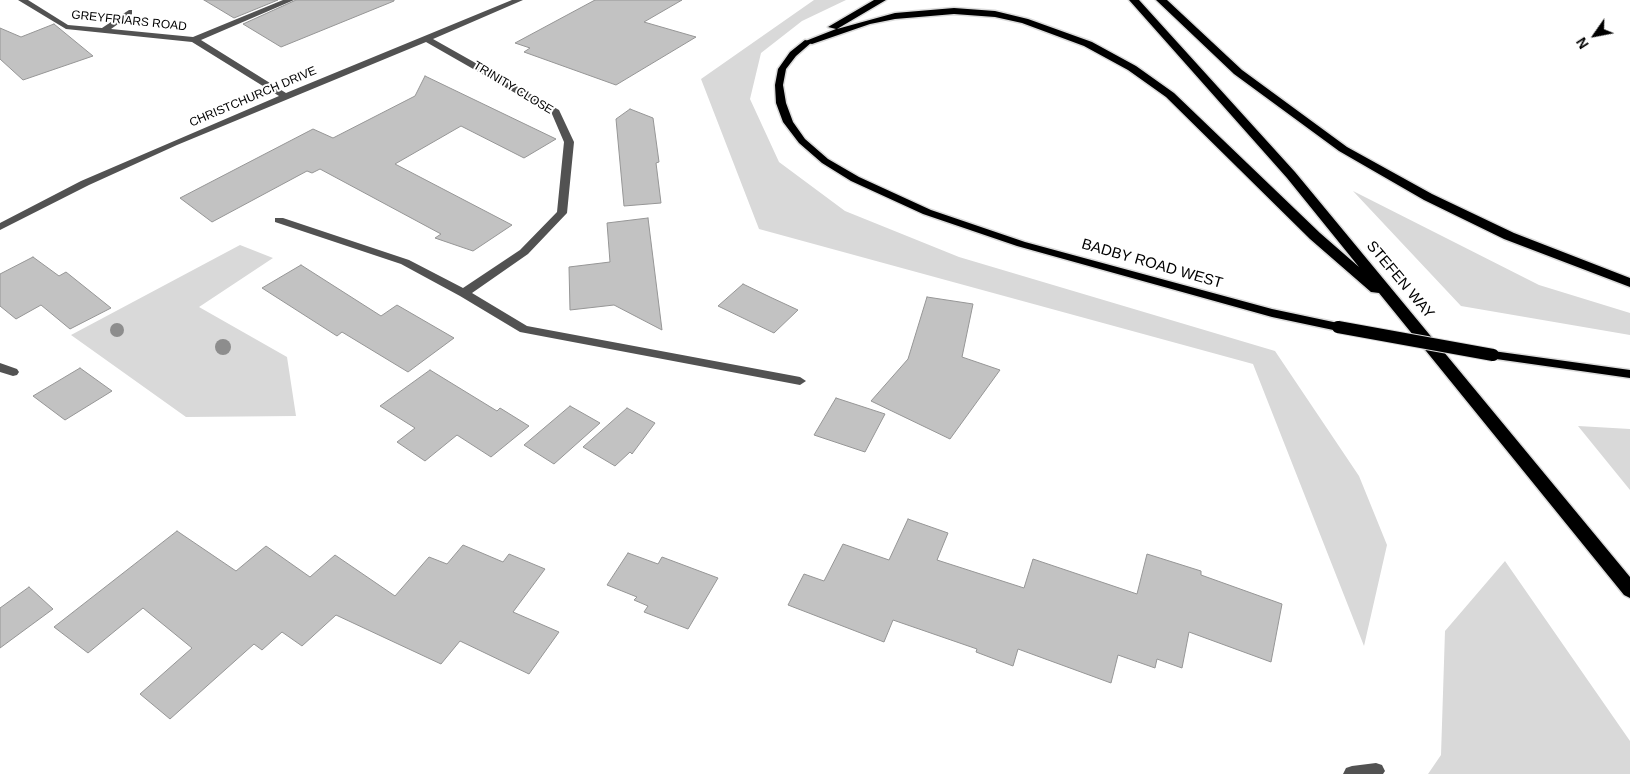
<!DOCTYPE html>
<style>
body{margin:0}
#map{position:relative;width:1630px;height:774px;overflow:hidden;background:#fff;font-family:Helvetica,sans-serif}
canvas{display:block}
.north{position:absolute;left:1570px;top:10px;width:50px;height:50px;-webkit-text-stroke:4px #fff;paint-order:stroke;rotate:237deg;font-size:14px;font-weight:700;line-height:20px;text-align:center;color:#000}
.north::after{content:'';display:block;margin:auto;width:18px;height:22px;background:#000;clip-path:polygon(50% 0,100% 100%,50% 72%,0 100%)}
</style>
<div id="map">
<canvas width="1630" height="774"></canvas>
<div class="north">N</div>
</div>
<script>
const ctx = document.querySelector('canvas').getContext('2d');
ctx.lineJoin = 'round';
function fillPath(path, color) {
  ctx.fillStyle = color;
  ctx.fill(path, 'evenodd');
}
function poly(rows) {
  const path = new Path2D();
  for (const r of rows) {
    path.moveTo(r[0], r[1]);
    for (let i = 2; i < r.length; i += 2) path.lineTo(r[i], r[i + 1]);
  }
  return path;
}
function strokePath(path, color, width, dash) {
  ctx.strokeStyle = color;
  ctx.lineWidth = width;
  ctx.lineCap = dash ? 'butt' : 'round';
  ctx.setLineDash(dash || []);
  ctx.stroke(path);
}
function label(font, color, halo, rows, align = 'center') {
  ctx.font = font + ' Helvetica,sans-serif';
  ctx.lineWidth = 4;
  ctx.setLineDash([]);
  ctx.textBaseline = 'middle';
  ctx.strokeStyle = halo;
  ctx.fillStyle = color;
  for (const [text, x, y, turn = 0] of rows) {
    ctx.save();
    ctx.translate(x, y);
    ctx.rotate((+turn || 0) * Math.PI / 180);
    ctx.textAlign = isNaN(turn) ? turn : align;
    if (halo) ctx.strokeText(text, 0, 0);
    ctx.fillText(text, 0, 0);
    ctx.restore();
  }
}
fillPath(poly([
 [814,0,846,0,802,21,761,53,750,99,779,162,845,211,959,257,1275,351,1359,476,1387,545,1364,646,1253,364,759,229,701,79],
 [1353,191,1539,285,1630,313,1630,335,1461,306],
 [240,245,273,258,199,307,287,357,296,416,186,417,71,335],
 [1578,426,1630,429,1630,490],
 [1505,561,1630,741,1630,774,1428,774,1441,755,1445,631]
]), '#d9d9d9');
const building = poly([
 [204,0,278,0,234,18,204,0],
 [296,0,394,0,394,1,281,47,243,24,296,0],
 [595,0,682,0,644,22,696,37,616,85,524,52,530,48,515,43,595,0],
 [54,24,93,56,23,80,0,59,0,28,21,37,54,24],
 [425,76,556,139,524,158,461,126,395,164,512,225,473,251,435,238,441,234,320,169,312,173,307,171,212,222,180,198,313,129,333,138,415,96,425,76],
 [630,109,653,118,659,162,656,163,661,203,624,206,616,119,630,109],
 [648,218,662,330,614,305,570,310,569,267,610,262,607,223,648,218],
 [33,257,59,276,66,272,111,308,70,329,41,305,16,319,0,306,0,274,33,257],
 [301,265,381,316,397,305,454,338,408,372,342,332,337,336,262,288,301,265],
 [743,284,770,297,798,310,774,333,718,306,743,284],
 [927,297,973,304,962,357,1000,370,950,439,871,401,908,359,927,297],
 [80,368,112,391,65,420,33,396,80,368],
 [430,370,497,411,500,408,529,426,491,457,457,435,425,461,397,442,415,428,380,406,430,370],
 [836,398,885,414,865,452,814,435,836,398],
 [570,406,600,423,554,464,524,445,570,406],
 [627,408,655,423,632,454,630,452,615,466,583,447,627,408],
 [908,519,948,533,937,560,1024,588,1033,559,1137,594,1147,554,1201,571,1201,575,1282,604,1271,662,1189,632,1182,668,1157,659,1155,668,1118,655,1111,683,1018,649,1013,666,976,652,977,649,893,620,884,642,788,605,804,574,824,581,843,544,889,560,908,519],
 [177,531,236,571,266,546,310,577,335,555,395,596,429,557,447,564,463,545,503,562,509,554,545,569,513,612,559,632,529,674,460,641,441,664,336,615,302,646,282,632,262,650,254,644,170,719,140,694,192,648,143,608,88,653,54,627,177,531],
 [628,553,658,564,662,557,718,578,688,629,644,612,648,606,634,600,637,597,607,585,628,553],
 [29,587,53,609,0,648,0,608,29,587]
]);
fillPath(building, '#c2c2c2');
strokePath(building, '#969696', 1);
const major = poly([
 [805,40,812,42,796,56,786,69,783,85,786,103,793,122,805,139,828,159,859,177,931,210,1025,242,1272,309,1338,323,1344,327,1338,331,1272,317,1017,246,923,214,851,181,822,163,799,143,783,122,776,103,775,85,778,69,790,52,805,40],
 [1493,351,1630,370,1630,378,1489,358,1487,355,1489,352,1493,351]
]);
const highway = poly([
 [874,0,886,0,837,29,895,13,954,8,995,11,1028,19,1092,42,1136,66,1174,93,1320,233,1359,267,1287,178,1129,0,1139,0,1295,172,1630,577,1630,598,1624,595,1379,293,1371,292,1310,239,1166,97,1128,70,1084,46,1022,23,995,17,954,14,895,19,870,24,812,44,803,42,836,29,828,27,874,0],
 [1156,0,1167,0,1242,70,1347,147,1432,194,1514,233,1630,278,1630,287,1504,239,1424,200,1339,151,1234,74,1156,0]
]);
strokePath(major, '#dbdbdb', 3);
strokePath(highway, '#dbdbdb', 3);
fillPath(poly([
 [18,0,28,0,68,25,102,28,129,10,132,10,132,14,111,29,193,37,283,0,294,0,201,40,286,93,512,0,523,0,433,39,559,110,574,142,567,213,528,254,472,293,527,326,800,377,806,381,800,385,520,332,460,296,401,264,275,222,275,218,283,218,409,260,463,288,520,250,557,212,564,142,552,114,426,42,177,145,89,185,0,230,0,223,81,181,279,96,192,42,66,29,18,0],
 [0,363,17,369,19,372,17,375,13,376,0,372,0,363],
 [1376,763,1382,765,1385,771,1383,774,1343,774,1346,768,1352,766,1376,763]
]), '#525252');
fillPath(major, '#000');
fillPath(highway, '#000');
const majorBridge = poly([
 [1338,327,1493,355]
]);
strokePath(majorBridge, '#dbdbdb', 14, []);
strokePath(majorBridge, '#000', 12);
ctx.fillStyle = '#8d8d8d';
for (const [x, y, r] of [
 [117,330,7],
 [223,347,8]
]) {
  ctx.beginPath();
  ctx.arc(x, y, r, 0, 2 * Math.PI);
  ctx.fill();
}
label('12px', '#000', '#fff', [
 ["GREYFRIARS ROAD",129,21,6],
 ["TRINITY CLOSE",513,88,31],
 ["CHRISTCHURCH DRIVE",253,97,-23]
]);
label('15px', '#000', '#fff', [
 ["BADBY ROAD WEST",1152,264,16],
 ["STEFEN WAY",1400,280,50]
]);
</script>
